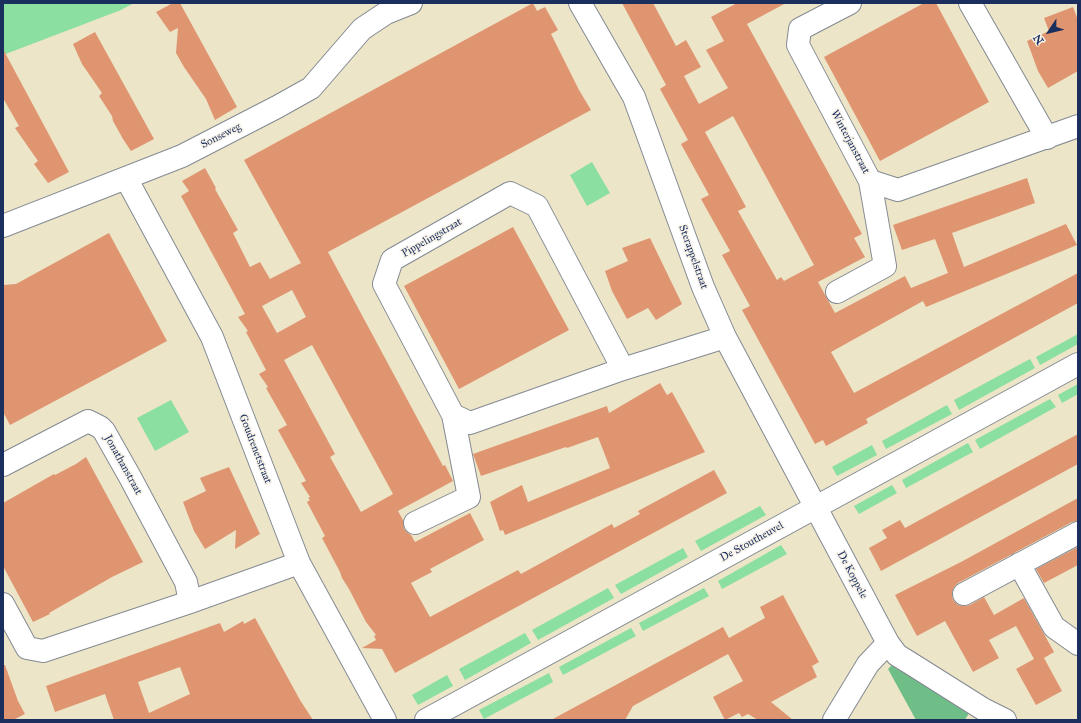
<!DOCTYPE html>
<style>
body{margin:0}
#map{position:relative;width:1081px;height:723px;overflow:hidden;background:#ece5c8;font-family:"IM FELL Great Primer",serif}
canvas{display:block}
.frame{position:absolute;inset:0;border:4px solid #1b2f5e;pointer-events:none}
.north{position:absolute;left:1029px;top:12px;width:40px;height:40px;-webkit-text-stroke:3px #f7f3e8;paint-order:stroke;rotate:235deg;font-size:11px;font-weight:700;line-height:16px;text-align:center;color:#1b2f5e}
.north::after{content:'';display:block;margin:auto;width:14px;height:18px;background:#1b2f5e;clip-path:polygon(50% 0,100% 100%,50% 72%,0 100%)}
</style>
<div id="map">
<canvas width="1081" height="723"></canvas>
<div class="frame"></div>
<div class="north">N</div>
</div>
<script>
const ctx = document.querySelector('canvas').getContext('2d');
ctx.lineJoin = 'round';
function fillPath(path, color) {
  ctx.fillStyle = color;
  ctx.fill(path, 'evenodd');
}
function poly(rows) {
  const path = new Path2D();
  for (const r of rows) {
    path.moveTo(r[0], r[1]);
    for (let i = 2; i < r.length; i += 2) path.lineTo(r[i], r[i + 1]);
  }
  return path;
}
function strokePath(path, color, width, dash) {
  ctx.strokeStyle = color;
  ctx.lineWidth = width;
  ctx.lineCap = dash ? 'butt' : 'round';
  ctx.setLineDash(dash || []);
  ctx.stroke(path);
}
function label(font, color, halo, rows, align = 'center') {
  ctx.font = font + ' "IM FELL Great Primer",serif';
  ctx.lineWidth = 3;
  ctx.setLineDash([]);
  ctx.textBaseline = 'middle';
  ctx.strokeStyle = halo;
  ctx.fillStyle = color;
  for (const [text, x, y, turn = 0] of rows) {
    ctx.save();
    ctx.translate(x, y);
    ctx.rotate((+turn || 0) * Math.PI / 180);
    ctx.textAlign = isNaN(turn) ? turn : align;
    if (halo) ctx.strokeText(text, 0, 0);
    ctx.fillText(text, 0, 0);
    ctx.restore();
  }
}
fillPath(poly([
 [3,3,134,3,121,10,3,55],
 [592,162,610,193,587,206,570,175],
 [1078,334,1078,344,1040,365,1036,357],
 [1030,359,1035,368,959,410,954,400],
 [1078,384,1078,394,1062,403,1058,395],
 [1050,399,1056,407,980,449,975,440],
 [171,400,189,432,155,451,137,418],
 [947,405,952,414,886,449,882,441],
 [968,443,973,452,906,488,902,480],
 [872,445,877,455,837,476,832,467],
 [892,485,897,493,859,514,854,506],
 [760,506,766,515,701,551,695,541],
 [781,545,787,554,722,589,718,581],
 [683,548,688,557,621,594,615,585],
 [608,588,614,598,538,640,532,630],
 [704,588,709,596,643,631,639,623],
 [631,628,636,636,563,675,559,667],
 [525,633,531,643,465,680,459,669],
 [549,673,553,682,484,719,479,710],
 [447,675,453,686,418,705,412,695]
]), '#8bdfa1');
fillPath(poly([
 [892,665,969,713,965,720,916,720,888,669]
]), '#70be87');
fillPath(poly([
 [173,3,180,3,237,107,215,120,206,99,184,67,176,53,178,28,170,32,156,12],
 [533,3,537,11,545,7,558,30,551,34,579,90,591,110,328,252,443,466,445,465,453,481,398,511,403,520,404,529,408,533,411,535,415,542,470,513,484,540,430,569,432,572,411,583,430,617,518,570,521,574,612,524,614,528,640,514,638,511,714,470,727,493,395,673,382,649,362,648,376,640,374,636,376,635,366,622,349,589,342,578,340,572,322,538,325,536,307,502,310,500,308,498,310,497,301,483,306,481,278,430,287,425,266,388,268,387,259,374,266,370,246,332,248,331,238,317,245,314,181,196,189,191,182,181,205,168,216,188,215,189,238,230,233,233,250,267,260,262,270,279,301,263,244,160],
 [292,290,306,317,277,333,262,306],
 [312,345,393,494,361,512,330,457,335,454,284,360],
 [622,3,653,3,676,46,686,40,701,67,684,76,699,104,728,88,706,50,724,41,711,17,737,3,786,3,747,24,862,234,854,238,865,257,818,282,835,313,905,276,911,288,948,273,935,239,902,250,893,225,1027,178,1035,203,952,233,964,267,1066,224,1077,245,926,307,923,301,831,352,854,393,1078,273,1078,303,866,419,868,423,826,446,823,440,815,444,742,310,750,306,722,255,730,251,701,199,709,195,681,144,688,140,660,89,666,85],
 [733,116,814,265,784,281,781,277,777,280,738,211,746,207,705,132],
 [924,3,936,3,989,102,880,161,824,57],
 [1073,7,1078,20,1078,71,1048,88,1038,71,1027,41,1049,31,1044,18],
 [95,32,154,139,131,151,123,139,113,121,112,116,99,96,102,93,82,64,73,44],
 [3,49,69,172,48,183,34,164,38,161,15,128,19,126,3,98],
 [513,227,569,330,459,389,404,286],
 [109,233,167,341,10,425,3,412,3,285,16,284],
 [650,238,682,304,656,320,648,308,627,319,612,291,605,271,628,261,622,248],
 [660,383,667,395,672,392,705,452,505,535,503,530,500,531,490,502,522,485,528,502,610,468,598,437,567,448,566,447,481,476,473,454,607,406,609,413],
 [1078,434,1078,464,881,571,869,548,887,538,882,530,900,520,905,528],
 [86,457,143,562,112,577,49,613,50,614,33,622,3,566,3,503,54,474,55,475,76,464],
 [229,467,260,534,235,549,236,530,205,549,194,531,183,502,206,491,200,478],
 [1078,498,1078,521,1072,522,958,583,954,587,952,593,953,600,958,605,963,606,970,605,984,597,994,615,1024,598,1054,652,1044,658,1062,691,1036,705,1016,669,1034,659,1016,626,989,640,999,658,973,672,945,621,917,636,895,595,961,562],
 [1078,547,1078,565,1044,583,1036,569],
 [783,595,819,662,812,666,817,677,771,702,793,720,758,720,748,714,742,717,739,713,725,720,713,697,743,681,728,654,633,706,625,720,551,720,723,627,729,638,765,618,760,607],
 [255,618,300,700,313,720,114,720,105,694,55,712,46,686,220,623,224,632,243,621,244,624],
 [180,667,190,694,149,713,138,682],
 [3,665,5,665,18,701,25,714,13,720,3,720]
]), '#e09571');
const minor = poly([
 [580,3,634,97,703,287,725,337,888,643,897,655,910,663,983,709,1005,720],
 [850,3,800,29,798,45,870,181,898,190,1078,126],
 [970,3,1047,138],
 [126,178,212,337,299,563,385,720],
 [3,226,182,156,277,107,311,88,362,29,386,13,411,3],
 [837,292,885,266,870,181],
 [623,369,470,423,453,415,384,284,392,260,510,193,537,206,623,369,725,337],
 [3,465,88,421,100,427,104,431,130,477,186,582,190,602],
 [415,523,469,497,453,415],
 [1019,564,1054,627,1078,644],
 [964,594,1078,533],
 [3,604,27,648,43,651,190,602,299,563],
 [426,720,1078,364],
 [834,720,868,664,888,643]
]);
strokePath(minor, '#848a93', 24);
strokePath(minor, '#fff', 22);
label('11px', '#1b2f5e', '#f7f3e8', [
 ["Sonseweg",221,136,-27],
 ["Winterjanstraat",850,142,62],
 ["Pippelingstraat",432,238,-30],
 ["Sterappelstraat",693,257,70],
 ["Goudrenetstraat",255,449,69],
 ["Jonathanstraat",123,465,61],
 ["De Stoutheuvel",752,542,-29],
 ["De Koppele",852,575,62]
]);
</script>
